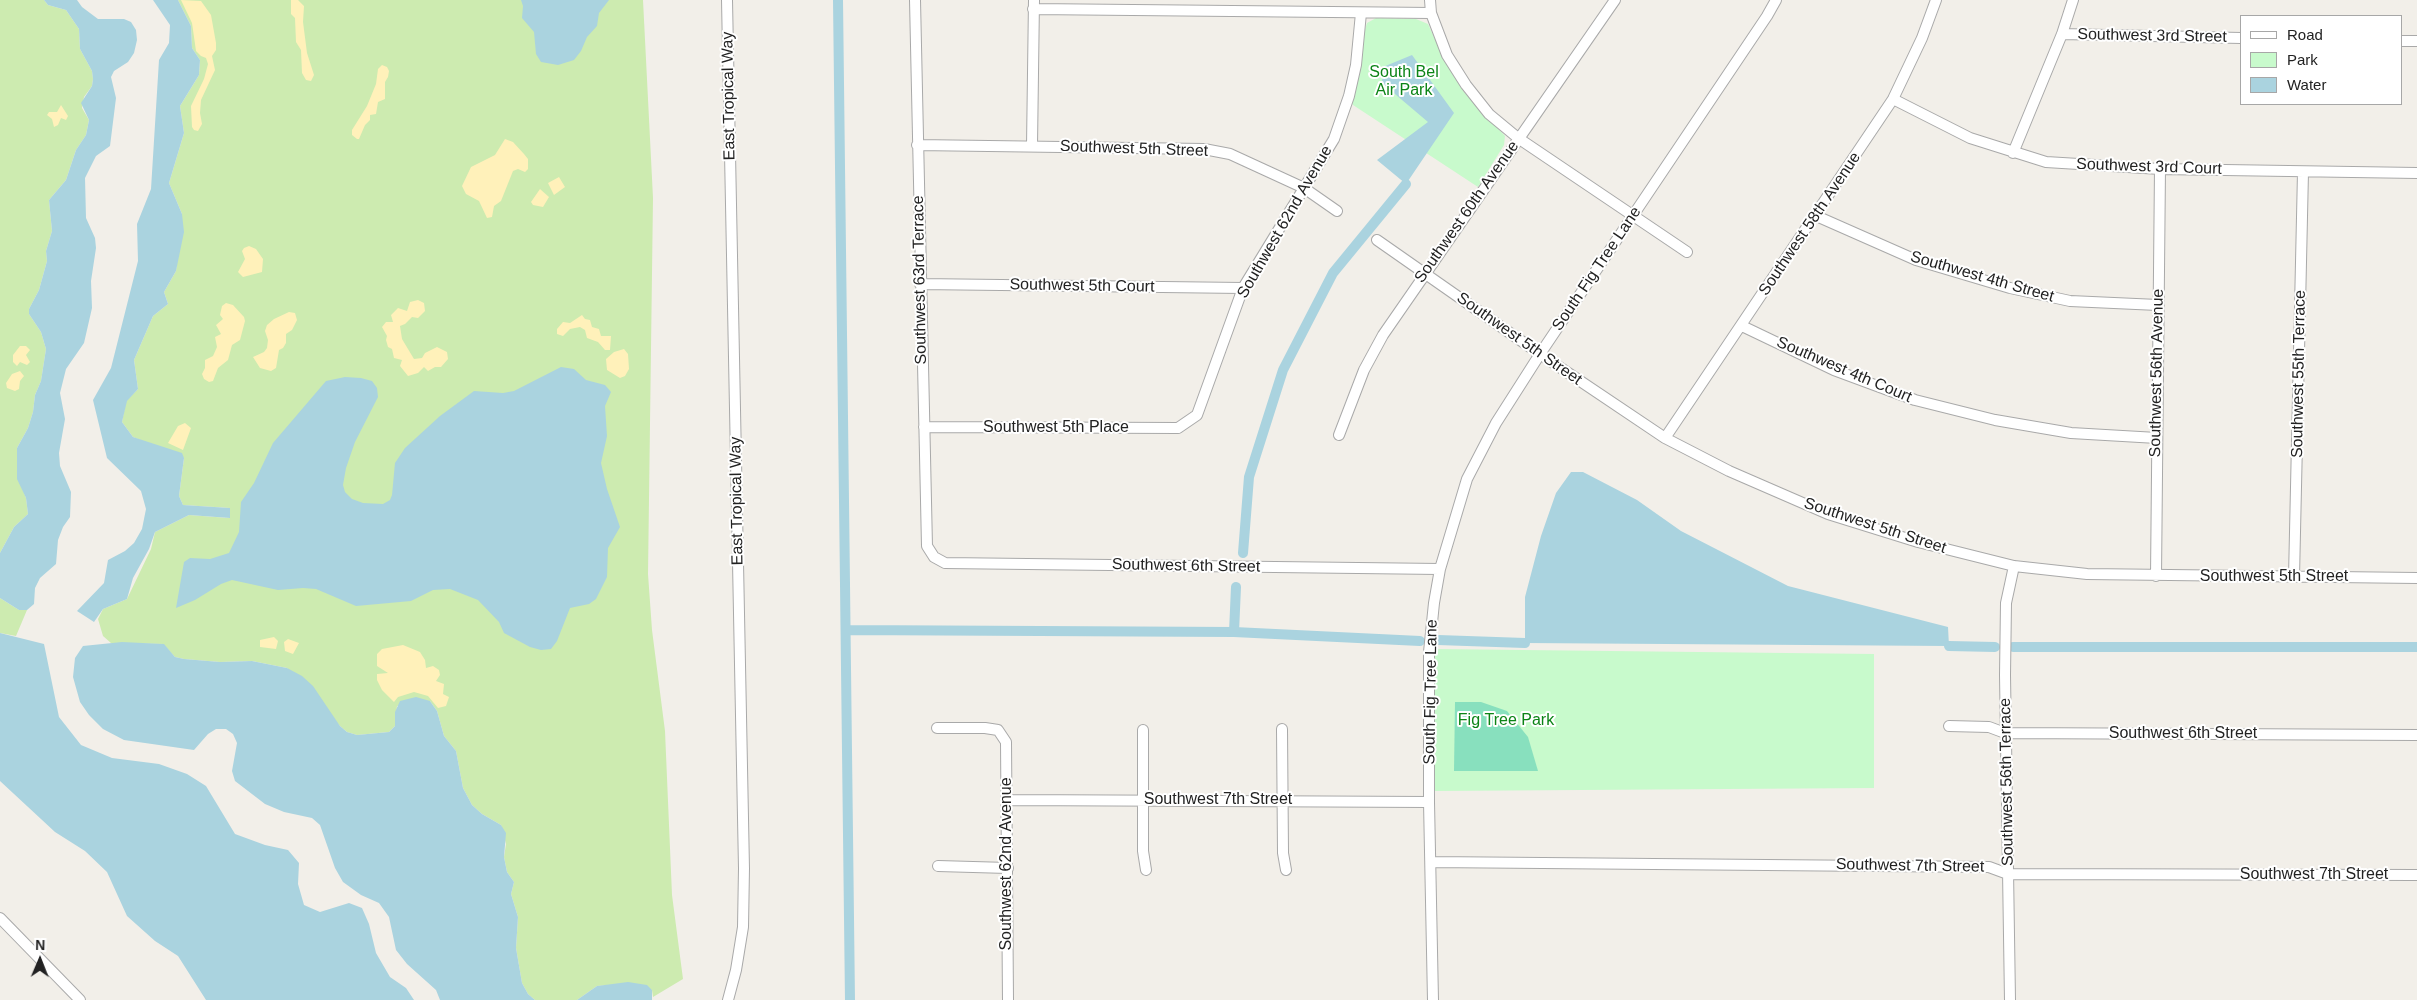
<!DOCTYPE html>
<style>
body{margin:0}
#map{position:relative;width:2417px;height:1000px;overflow:hidden;background:#f2efe9;font-family:Helvetica,sans-serif}
canvas{display:block}
.legend{position:absolute;left:2240px;top:15px;width:162px;height:90px;box-sizing:border-box;background:#fff;border:1px solid #a7a7a7;margin:0;padding:6px 9px;list-style:none;font-size:15px;color:#222}
.legend li{display:flex;align-items:center;gap:10px;height:25px}
.legend b{width:25px;border:1px solid #a7a7a7}
.north{position:absolute;left:15px;top:935px;width:50px;height:50px;-webkit-text-stroke:4px #fff;paint-order:stroke;rotate:1deg;font-size:14px;font-weight:700;line-height:20px;text-align:center;color:#222}
.north::after{content:'';display:block;margin:auto;width:18px;height:22px;background:#222;clip-path:polygon(50% 0,100% 100%,50% 72%,0 100%)}
</style>
<div id="map">
<canvas width="2417" height="1000"></canvas>
<ul class="legend">
<li><b style="height:6px;background:#fff"></b>Road</li>
<li><b style="height:14px;background:#c8facc"></b>Park</li>
<li><b style="height:14px;background:#aad3df"></b>Water</li>
</ul>
<div class="north">N</div>
</div>
<script>
const ctx = document.querySelector('canvas').getContext('2d');
ctx.lineJoin = 'round';
function fillPath(path, color) {
  ctx.fillStyle = color;
  ctx.fill(path, 'evenodd');
}
function poly(rows) {
  const path = new Path2D();
  for (const r of rows) {
    path.moveTo(r[0], r[1]);
    for (let i = 2; i < r.length; i += 2) path.lineTo(r[i], r[i + 1]);
  }
  return path;
}
function strokePath(path, color, width, dash) {
  ctx.strokeStyle = color;
  ctx.lineWidth = width;
  ctx.lineCap = dash ? 'butt' : 'round';
  ctx.setLineDash(dash || []);
  ctx.stroke(path);
}
function label(font, color, halo, rows, align = 'center') {
  ctx.font = font + ' Helvetica,sans-serif';
  ctx.lineWidth = 4;
  ctx.setLineDash([]);
  ctx.textBaseline = 'middle';
  ctx.strokeStyle = halo;
  ctx.fillStyle = color;
  for (const [text, x, y, turn = 0] of rows) {
    ctx.save();
    ctx.translate(x, y);
    ctx.rotate((+turn || 0) * Math.PI / 180);
    ctx.textAlign = isNaN(turn) ? turn : align;
    if (halo) ctx.strokeText(text, 0, 0);
    ctx.fillText(text, 0, 0);
    ctx.restore();
  }
}
fillPath(poly([
 [0,0,44,0,48,5,66,10,79,29,80,49,92,71,93,79,92,86,84,97,82,108,89,120,86,135,76,150,66,180,49,200,52,231,46,251,47,261,39,290,29,309,29,314,41,332,46,349,41,381,35,395,33,412,28,428,17,448,17,474,26,498,28,514,14,527,0,553],
 [178,0,643,0,653,198,648,574,652,630,665,731,672,895,683,979,653,997,652,990,612,985,597,986,577,1000,535,1000,528,994,522,983,516,948,518,917,511,894,514,882,507,872,504,857,506,844,501,825,482,814,472,805,463,788,456,751,444,736,437,711,430,701,397,706,395,726,389,732,357,735,347,732,340,726,287,668,252,661,220,662,184,659,175,657,163,644,111,643,103,636,98,619,103,609,127,599,151,549,155,532,189,515,229,518,230,508,183,505,179,496,184,458,133,437,122,422,126,401,138,389,134,360,153,316,168,304,164,292,176,271,182,214,169,183,184,133,180,106,199,75,200,60,192,48,191,26],
 [0,598,19,610,27,610,16,636,0,633]
]), '#cdebb0');
fillPath(poly([
 [181,0,201,1,211,15,216,43,216,50,212,56,215,70,201,100,200,113,202,124,198,131,194,130,192,127,191,106,204,79,208,64,206,58,201,56,196,51,192,23],
 [291,0,298,0,304,6,303,22,307,53,314,75,311,81,306,80,302,73,301,50,296,42,295,18,291,14],
 [382,65,387,67,389,71,388,77,385,82,385,99,378,102,376,114,370,115,370,120,365,125,359,139,357,139,352,135,352,130,367,106,376,84,378,69],
 [61,105,68,116,66,120,61,118,58,125,54,127,52,119,47,115,49,112,57,112],
 [505,139,513,142,524,154,528,159,528,169,525,172,518,169,513,171,501,201,494,206,492,217,487,218,479,201,466,194,462,186,471,167,495,155],
 [559,177,565,187,554,195,548,183],
 [540,189,549,197,543,207,533,205,531,202],
 [249,246,256,249,263,259,262,272,243,277,238,272,245,259,242,251,244,248],
 [418,300,424,303,425,311,418,318,412,317,405,324,400,326,402,339,414,359,422,358,425,353,437,347,447,352,448,359,441,367,435,367,428,371,424,367,418,373,408,376,400,366,402,360,394,358,392,349,388,347,386,340,387,336,382,327,386,322,393,322,391,315,398,308,407,311,410,302],
 [226,303,233,305,244,317,245,321,240,340,232,345,228,360,218,368,213,381,209,382,204,379,202,374,205,368,205,360,213,356,217,347,215,337,221,334,216,325,223,319,220,315,222,306],
 [289,312,295,313,297,320,292,330,286,334,286,343,283,348,279,350,276,368,271,371,260,368,253,357,264,352,267,348,268,340,265,331,267,325,274,319],
 [582,315,585,319,590,320,592,327,599,329,601,336,611,336,610,350,605,350,598,342,587,338,585,330,580,327,570,329,563,336,557,334,557,329,563,322,570,323],
 [20,346,26,346,30,350,26,355,30,362,27,365,20,362,17,366,13,362,13,355],
 [624,349,628,354,629,369,625,376,620,378,607,370,606,359,614,352],
 [20,371,24,376,20,381,19,389,15,391,7,388,6,383,12,374],
 [185,423,191,428,183,450,168,443,178,426],
 [274,637,278,641,276,649,260,647,260,640],
 [288,639,299,643,293,654,285,651,284,642],
 [403,645,420,652,425,660,426,668,433,666,439,670,440,675,436,681,444,684,443,694,449,697,446,706,438,708,428,696,414,692,398,697,394,702,382,690,377,680,377,674,388,673,377,666,377,654,382,649]
]), '#fff1ba');
fillPath(poly([
 [1376,18,1416,19,1428,24,1445,61,1464,92,1505,136,1504,145,1478,187,1353,105,1351,101,1363,36,1367,23],
 [1435,649,1874,654,1874,788,1435,791]
]), '#c8facc');
fillPath(poly([
 [1455,702,1481,702,1507,711,1528,737,1538,771,1454,771]
]), '#88e0be');
fillPath(poly([
 [44,0,77,0,82,7,98,19,124,19,131,22,136,30,137,40,134,53,128,62,114,71,111,77,116,98,110,146,96,156,85,178,86,218,95,238,96,248,91,281,92,308,84,343,66,369,60,393,65,419,59,453,60,466,71,492,70,517,63,527,58,540,56,564,40,578,35,588,34,604,27,610,19,610,0,598,0,553,14,527,28,514,26,498,17,479,17,448,28,428,33,412,35,395,41,381,46,349,41,332,29,314,29,309,39,290,47,261,46,251,52,231,49,200,66,180,76,150,86,135,89,120,81,103,92,86,93,79,92,71,80,49,79,29,66,10,48,5],
 [153,0,178,0,191,26,192,48,200,60,199,75,180,106,184,133,169,183,182,214,184,232,176,271,164,292,168,304,153,316,134,360,138,389,127,401,122,422,133,437,182,453,184,458,179,496,183,505,230,508,230,518,189,515,155,532,149,549,133,578,127,599,103,609,94,622,77,611,104,583,108,560,125,551,134,543,142,529,146,509,141,491,107,458,93,400,111,368,138,261,137,224,151,189,159,60,169,43,170,25],
 [521,0,609,0,599,13,597,26,587,37,581,51,574,60,558,65,541,62,536,54,534,32,522,18,523,6],
 [1412,55,1454,113,1406,184,1377,160,1428,122,1382,83,1383,67],
 [561,367,574,369,586,380,605,385,611,392,605,406,607,436,601,463,607,489,620,527,608,548,607,577,596,599,589,604,570,608,557,641,551,649,541,650,530,647,504,633,499,622,478,600,450,589,433,590,411,601,356,606,316,589,303,588,278,590,232,580,221,584,195,600,176,608,184,562,190,558,210,559,229,553,239,532,241,502,254,483,273,443,326,381,345,377,361,378,372,381,377,388,378,397,355,442,346,468,343,485,345,492,352,499,363,503,383,504,390,500,392,495,395,463,405,448,440,416,474,391,503,393,514,391],
 [1571,472,1583,472,1637,500,1681,531,1788,586,1948,627,1949,646,1525,643,1525,597,1541,536,1556,493],
 [0,633,44,644,59,717,81,745,112,758,159,764,187,774,206,786,235,834,265,845,288,850,299,863,298,884,304,905,320,912,349,903,362,908,369,924,376,953,390,977,406,988,414,1000,206,1000,178,956,155,941,127,916,107,872,85,851,55,832,0,781],
 [122,642,164,644,175,657,184,659,220,662,252,661,287,668,302,676,313,686,340,726,347,732,357,735,389,732,395,726,395,712,400,701,416,697,430,701,437,711,444,736,456,751,463,788,472,805,482,814,501,825,506,833,504,857,507,872,514,882,511,894,518,917,516,948,522,983,528,994,535,1000,440,1000,436,990,407,964,396,950,389,917,379,903,361,895,343,882,335,868,320,825,312,818,284,812,265,804,235,781,232,771,237,743,233,734,226,729,216,729,208,734,194,750,124,740,103,729,89,715,80,702,73,677,75,658,83,646],
 [628,982,647,985,652,990,652,1000,577,1000,597,986]
]), '#aad3df');
strokePath(poly([
 [838,0,850,1000],
 [1243,553,1249,477,1283,370,1333,273,1406,184],
 [846,630,1234,632,1420,641],
 [1234,632,1236,587],
 [1438,640,1525,643],
 [1949,646,1995,647],
 [2013,647,2417,647]
]), '#aad3df', 10);
const minor = poly([
 [727,0,744,868,743,927,736,970,728,1000],
 [915,0,927,546,934,557,945,563,1440,569],
 [1430,0,1431,13,1447,55,1466,85,1489,114,1518,138,1687,252],
 [1033,9,1431,13],
 [2062,34,2241,38],
 [2401,41,2417,41],
 [1893,99,1970,138,2046,162,2160,169,2417,173],
 [917,145,1204,149,1230,154,1304,188,1337,211],
 [1032,146,1034,0],
 [2013,153,2062,34,2073,0],
 [1814,215,1916,260,2010,288,2070,301,2158,305],
 [1377,240,1540,354,1665,438,1729,471,1828,514,1918,542,2014,566,2087,574,2417,578],
 [920,284,1243,288],
 [1742,326,1834,370,1915,400,1995,420,2071,433,2157,438],
 [924,427,1178,428,1197,415,1243,288,1334,139,1349,96,1356,65,1361,13],
 [1339,435,1364,370,1383,335,1615,0],
 [1665,438,1893,99,1922,38,1936,0],
 [2156,576,2160,169],
 [2294,577,2303,172],
 [1949,726,1989,727,2005,733,2417,735],
 [937,728,985,728,998,730,1006,742,1008,1000],
 [1282,729,1283,853,1286,870],
 [1143,730,1143,851,1146,870],
 [1007,800,1429,802],
 [1431,862,1989,867,2008,874,2417,875],
 [938,866,1008,868],
 [0,918,80,1000],
 [1433,1000,1429,802,1429,652,1434,603,1440,569,1467,479,1496,423,1540,354,1767,16,1776,0],
 [2010,1000,2005,675,2006,603,2014,566]
]);
strokePath(minor, '#a9a9a9', 12);
strokePath(minor, '#fff', 10);
label('16px', '#222', '#fff', [
 ["Southwest 3rd Street",2152,36,1],
 ["East Tropical Way",729,96,-91],
 ["Southwest 5th Street",1134,149,2],
 ["Southwest 3rd Court",2149,167,2],
 ["Southwest 60th Avenue",1467,212,-55],
 ["Southwest 62nd Avenue",1285,222,-60],
 ["Southwest 58th Avenue",1810,224,-56],
 ["South Fig Tree Lane",1597,269,-56],
 ["Southwest 4th Street",1982,277,16],
 ["Southwest 63rd Terrace",920,280,-91],
 ["Southwest 5th Court",1082,286,1],
 ["Southwest 5th Street",1519,339,35],
 ["Southwest 4th Court",1844,370,23],
 ["Southwest 56th Avenue",2157,373,-89],
 ["Southwest 55th Terrace",2299,374,-89],
 ["Southwest 5th Place",1056,428],
 ["East Tropical Way",737,501,-91],
 ["Southwest 5th Street",1875,526,18],
 ["Southwest 6th Street",1186,566,1],
 ["Southwest 5th Street",2274,577],
 ["South Fig Tree Lane",1431,692,-89],
 ["Southwest 6th Street",2183,734],
 ["Southwest 56th Terrace",2007,782,-91],
 ["Southwest 7th Street",1218,800],
 ["Southwest 62nd Avenue",1007,864,-90],
 ["Southwest 7th Street",1910,866,1],
 ["Southwest 7th Street",2314,875]
]);
label('16px', '#0c8416', '#fff', [
 ["South Bel",1404,73],
 ["Air Park",1404,91],
 ["Fig Tree Park",1506,721]
]);
</script>
